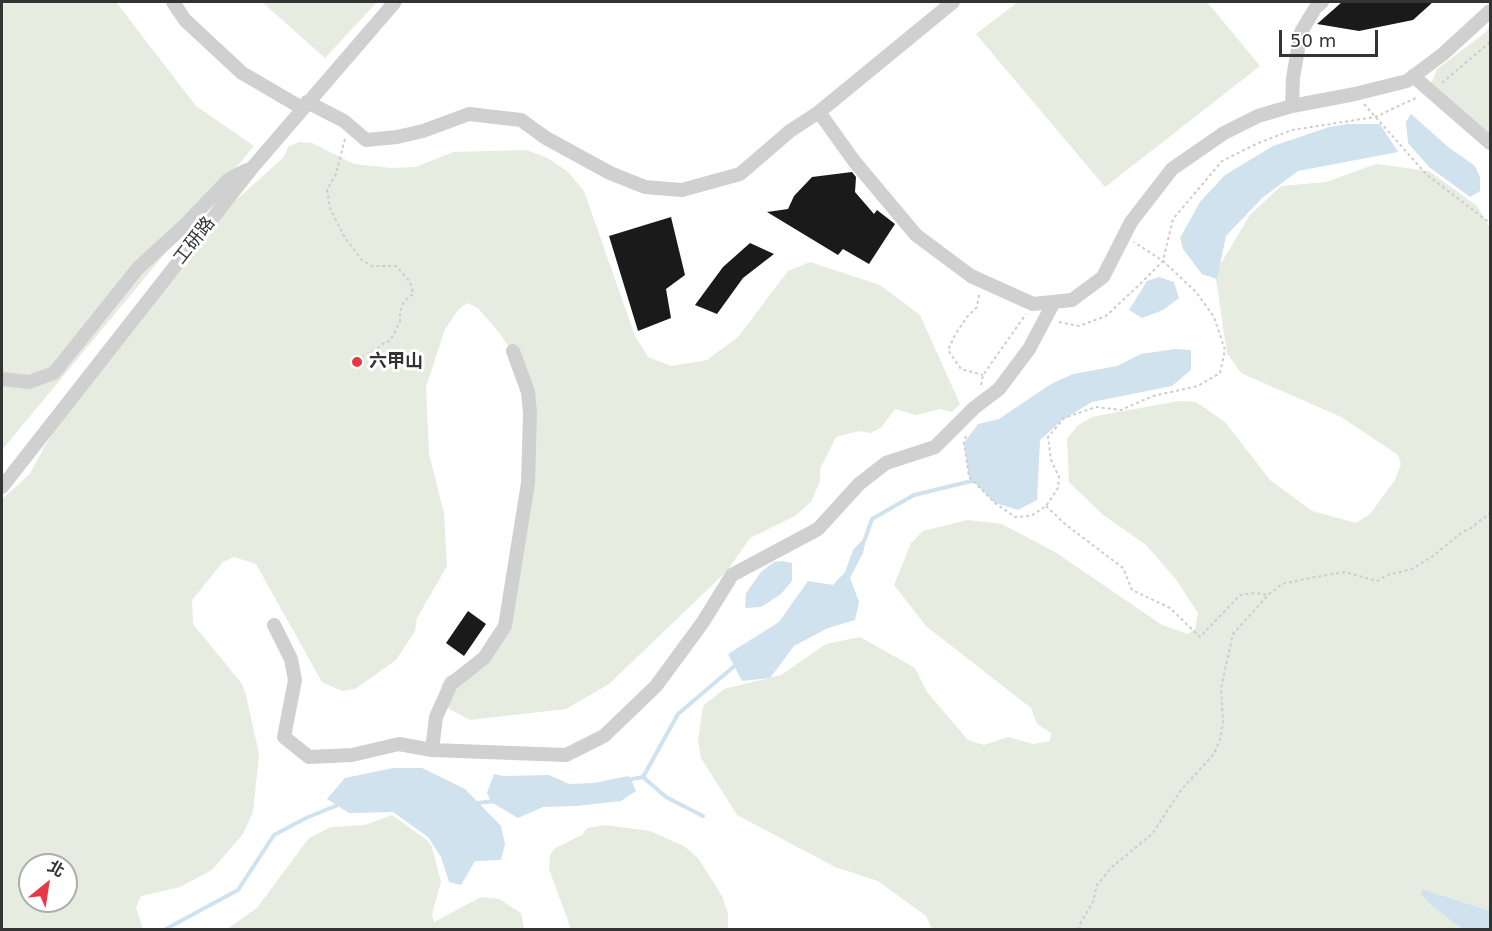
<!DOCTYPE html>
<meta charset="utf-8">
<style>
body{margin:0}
#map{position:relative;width:1492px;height:931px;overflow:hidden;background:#fff;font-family:"DejaVu Sans","Noto Sans TC",sans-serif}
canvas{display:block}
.frame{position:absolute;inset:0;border:3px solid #333;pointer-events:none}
.north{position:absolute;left:18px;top:853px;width:60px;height:60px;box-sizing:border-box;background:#fff;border:2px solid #adadad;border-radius:50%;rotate:30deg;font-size:16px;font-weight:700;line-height:24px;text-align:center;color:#333}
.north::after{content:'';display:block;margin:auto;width:21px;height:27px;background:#e63946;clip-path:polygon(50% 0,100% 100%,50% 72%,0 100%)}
.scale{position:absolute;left:1279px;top:30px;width:99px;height:27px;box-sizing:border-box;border:3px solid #333;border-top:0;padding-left:8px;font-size:18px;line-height:21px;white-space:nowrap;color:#333;-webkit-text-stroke:4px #fff;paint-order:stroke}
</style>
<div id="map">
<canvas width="1492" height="931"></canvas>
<div class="frame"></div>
<div class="north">北</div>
<div class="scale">50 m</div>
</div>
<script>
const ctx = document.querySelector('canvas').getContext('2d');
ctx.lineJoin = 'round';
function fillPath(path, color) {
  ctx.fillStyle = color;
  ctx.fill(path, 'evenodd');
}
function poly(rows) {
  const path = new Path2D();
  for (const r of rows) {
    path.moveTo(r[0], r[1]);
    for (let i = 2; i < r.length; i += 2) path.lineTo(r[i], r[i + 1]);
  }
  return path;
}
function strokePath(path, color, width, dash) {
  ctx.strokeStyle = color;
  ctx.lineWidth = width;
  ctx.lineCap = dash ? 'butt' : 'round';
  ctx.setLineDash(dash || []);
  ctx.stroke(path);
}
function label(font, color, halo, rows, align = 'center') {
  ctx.font = font + ' "DejaVu Sans","Noto Sans TC",sans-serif';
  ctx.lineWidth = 6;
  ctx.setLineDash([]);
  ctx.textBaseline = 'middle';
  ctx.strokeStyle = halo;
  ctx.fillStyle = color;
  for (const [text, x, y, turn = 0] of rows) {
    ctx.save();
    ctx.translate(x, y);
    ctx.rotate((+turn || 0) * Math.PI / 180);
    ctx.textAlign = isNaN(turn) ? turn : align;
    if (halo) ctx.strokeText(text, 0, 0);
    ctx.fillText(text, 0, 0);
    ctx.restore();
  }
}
fillPath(poly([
 [2,2,116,2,196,106,254,146,2,450],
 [262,2,377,2,325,58],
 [1018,2,1207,2,1260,66,1105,187,976,34],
 [1490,25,1490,151,1448,113,1431,84,1437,69,1486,32],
 [299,142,312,143,354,164,391,168,416,167,453,152,526,150,548,158,568,172,584,191,635,336,648,357,671,366,707,360,738,337,788,271,810,262,880,285,920,315,960,404,952,412,940,409,916,415,895,409,881,428,870,433,859,431,836,437,820,469,820,481,811,502,795,516,750,538,727,571,609,684,566,709,470,720,449,709,441,686,447,676,481,666,494,647,526,486,527,403,513,354,501,335,478,308,467,303,458,310,445,329,426,387,429,454,444,513,447,566,417,618,415,631,396,660,355,689,342,691,322,682,256,564,234,557,223,562,192,600,193,624,242,684,246,695,259,754,253,812,243,834,212,870,180,887,141,896,136,907,143,929,2,929,2,499,29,475,56,426,88,388,106,357,225,210,283,158,288,147],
 [30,865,66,865,66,901,30,901],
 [1376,164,1429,171,1477,206,1490,228,1490,911,1423,889,1432,906,1462,929,932,929,926,916,878,881,835,867,737,815,701,758,698,741,703,706,724,689,781,675,826,644,860,637,915,668,927,692,968,740,984,745,1008,737,1033,744,1050,741,1051,733,1037,724,1031,708,926,626,894,585,911,543,923,531,967,520,1002,524,1055,552,1162,625,1188,634,1195,629,1198,613,1175,578,1146,545,1102,514,1069,482,1067,439,1077,426,1092,417,1178,401,1196,402,1225,422,1270,480,1312,511,1356,523,1370,514,1395,480,1401,464,1398,455,1341,417,1241,373,1227,353,1215,273,1250,215,1281,186,1326,182],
 [392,815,427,840,432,847,441,882,432,914,434,922,481,897,499,899,521,913,524,929,227,929,257,908,309,838,331,827,365,825],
 [605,825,650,831,684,846,698,858,722,896,728,913,728,929,571,929,549,869,550,855,555,848,582,835,587,828]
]), '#e6ecdf');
fillPath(poly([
 [1411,114,1447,146,1475,166,1480,177,1480,191,1470,197,1429,167,1408,143,1406,122],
 [1348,124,1380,124,1398,152,1298,171,1262,198,1226,236,1217,279,1202,274,1183,249,1180,238,1200,202,1225,175,1273,146,1329,127],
 [1159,277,1174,282,1179,298,1163,310,1142,318,1129,310,1147,281],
 [1175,349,1191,350,1191,370,1172,386,1092,402,1061,421,1040,440,1037,500,1018,510,995,503,969,477,964,443,978,424,999,419,1051,384,1073,374,1117,366,1141,354],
 [867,535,863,553,850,578,859,602,855,620,828,628,794,646,770,678,742,681,728,654,779,622,808,581,833,585,845,572,853,550],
 [782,561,792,563,792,581,781,594,761,607,745,608,746,593,761,572,774,562],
 [393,768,422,768,465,789,501,826,505,844,501,860,475,861,461,885,449,882,441,857,428,837,393,812,349,813,327,799,345,778],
 [494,774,504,776,549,775,569,784,594,783,628,776,631,779,636,791,621,801,576,806,543,807,518,818,491,802,487,793],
 [1423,889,1490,911,1490,929,1462,929,1432,906,1421,894]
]), '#cfe2ee');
strokePath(poly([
 [865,539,872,519,914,495,976,480],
 [643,777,666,797,703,816],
 [627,780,643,777,678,714,738,663],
 [477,803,496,801],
 [164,930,238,890,274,835,306,818,338,805]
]), '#cfe2ee', 4);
fillPath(poly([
 [1342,2,1433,2,1413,20,1359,31,1317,24],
 [852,172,856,177,855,192,874,214,877,210,895,224,869,264,843,249,838,255,767,212,788,209,794,196,812,177],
 [671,217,685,275,666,289,671,318,638,331,609,236],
 [750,243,774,254,743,278,717,314,695,305,723,267],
 [468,611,486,624,464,656,446,643]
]), '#1a1a1a');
strokePath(poly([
 [1442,83,1490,42],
 [1364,104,1426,174,1490,223],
 [345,139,336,174,327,190,330,208,345,238,362,260,372,266,396,266,410,282,413,294,404,301,400,312,400,322,390,341,384,343,377,349,363,356],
 [979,295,977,307,967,317,955,335,948,350,961,369,983,375],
 [1059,322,1079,326,1106,316,1139,285,1163,261,1173,219,1222,161,1256,144,1292,130,1375,117,1416,98],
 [981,385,983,375,1026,314],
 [966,436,964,443,969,477,995,503,1015,517,1031,516,1046,506,1058,488,1059,477,1051,460,1048,437,1064,418,1096,407,1121,410,1153,396,1198,386,1220,373,1225,350,1214,317,1196,292,1163,261,1134,242],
 [1046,506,1065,524,1123,568,1132,590,1170,608,1200,637,1240,595,1255,593,1268,595],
 [1079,930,1081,922,1093,902,1097,885,1112,867,1152,834,1181,790,1214,754,1220,739,1223,723,1221,688,1233,634,1268,595,1282,584,1310,578,1345,572,1377,581,1387,575,1412,569,1433,556,1461,533,1471,528,1490,513]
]), '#cdcdcd', 2, [3, 3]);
strokePath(poly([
 [173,2,185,20,242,73,302,108],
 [1413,76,1490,143],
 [307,102,344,121,366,140,397,137,423,131,469,114,521,120,546,138,610,173,645,187,682,190,740,174,790,131,819,112,953,2],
 [1292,106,1293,78,1301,32,1316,7,1322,2],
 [819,112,854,161,916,235,971,276,1033,304,1072,300,1103,277,1131,222,1172,169,1224,133,1258,116,1292,106,1355,94,1407,81,1443,54,1490,11],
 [513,351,528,392,530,413,528,483,505,626,484,658,451,684,436,717,432,750,566,755,604,736,656,686,703,622,732,575,818,529,859,484,886,463,935,447,974,408,999,389,1029,349,1054,302],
 [2,379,29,382,54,373,138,268,184,226,229,179,247,170],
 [2,487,252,168,395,2],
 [274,625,291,659,295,680,284,737,309,757,352,755,399,744,432,750]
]), '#d0d0d0', 14);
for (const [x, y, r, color] of [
 [357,362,6,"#e63946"]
]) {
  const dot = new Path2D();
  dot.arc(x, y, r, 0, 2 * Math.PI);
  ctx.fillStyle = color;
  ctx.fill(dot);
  strokePath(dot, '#fff', 2);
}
label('18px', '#333', '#fff', [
 ["工研路",195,241,-52]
]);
label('bold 18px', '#333', '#fff', [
 ["六甲山",369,362]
], 'left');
</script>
